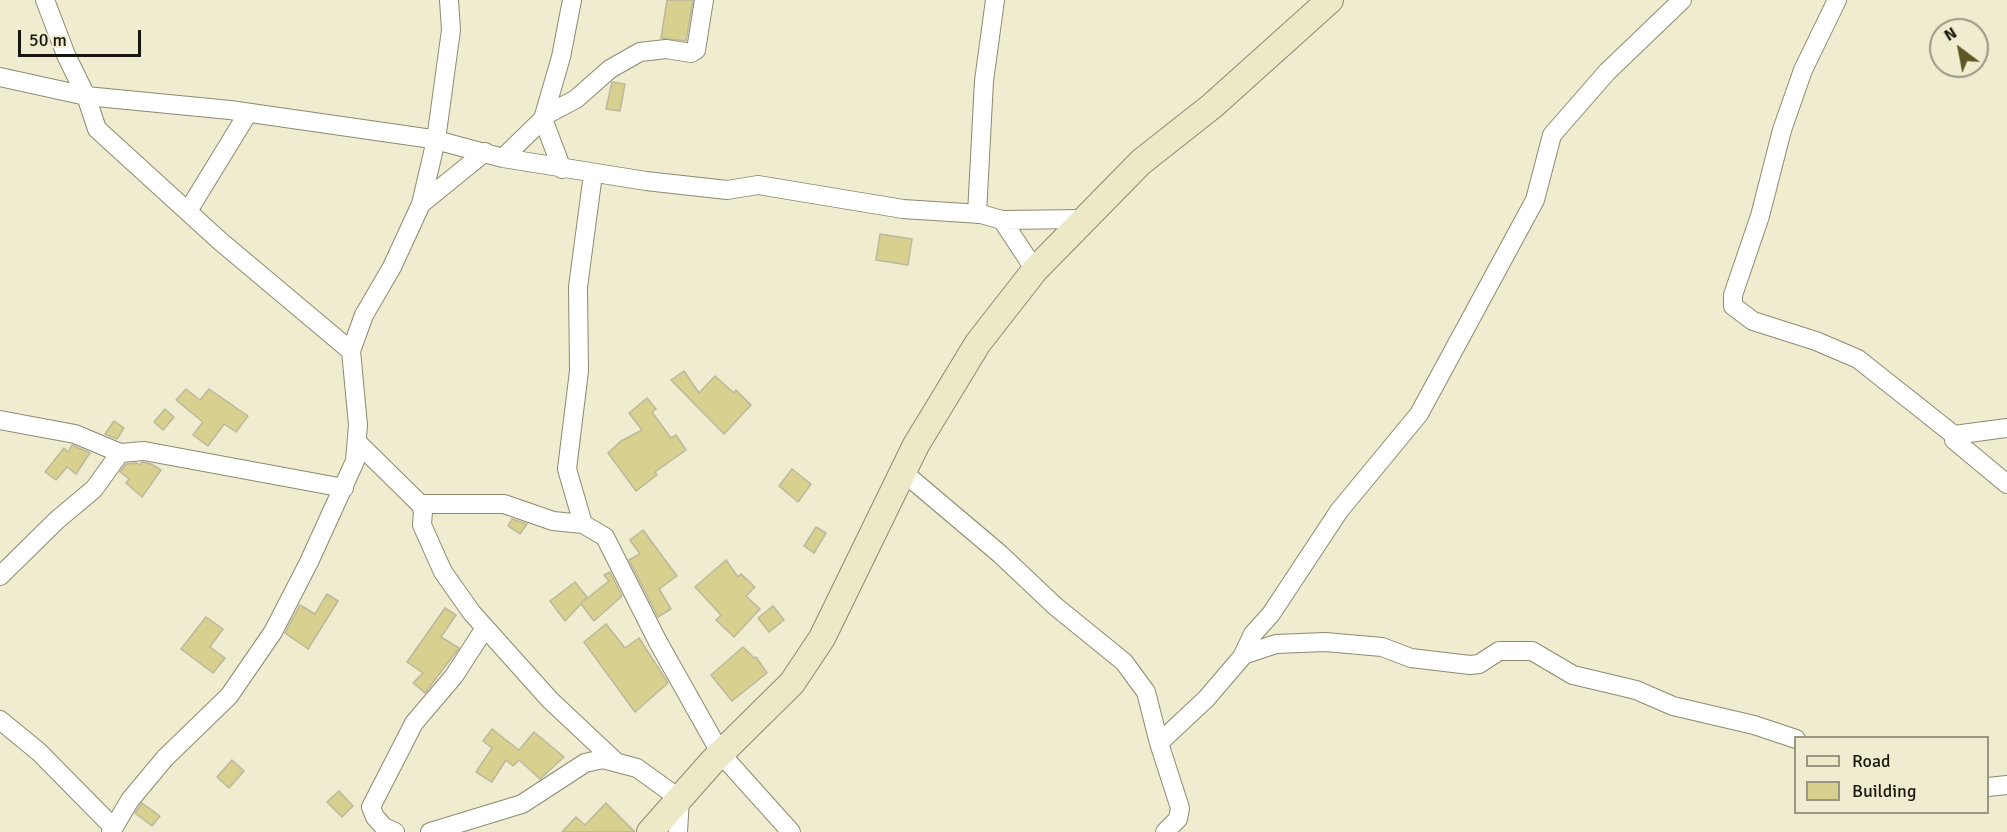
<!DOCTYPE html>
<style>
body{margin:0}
#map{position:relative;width:2007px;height:832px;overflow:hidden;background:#efeccf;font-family:Signika,sans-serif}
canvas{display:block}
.legend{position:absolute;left:1794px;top:736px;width:195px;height:78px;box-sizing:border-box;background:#efeccf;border:2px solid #999781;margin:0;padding:8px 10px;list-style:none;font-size:18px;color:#19170d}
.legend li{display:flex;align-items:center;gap:12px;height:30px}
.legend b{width:30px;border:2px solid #999781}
.north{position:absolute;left:1929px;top:18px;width:60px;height:60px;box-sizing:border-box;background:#efeccf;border:2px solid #999781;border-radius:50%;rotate:328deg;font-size:16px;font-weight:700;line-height:24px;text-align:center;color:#19170d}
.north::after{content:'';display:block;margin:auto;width:21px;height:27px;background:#5e5724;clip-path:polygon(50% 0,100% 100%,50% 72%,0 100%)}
.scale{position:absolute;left:18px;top:30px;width:123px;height:27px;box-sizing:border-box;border:3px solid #19170d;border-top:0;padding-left:8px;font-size:18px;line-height:21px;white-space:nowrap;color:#19170d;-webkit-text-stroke:4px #efeccf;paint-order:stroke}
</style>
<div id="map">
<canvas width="2007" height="832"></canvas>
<ul class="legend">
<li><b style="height:8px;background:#ede9c7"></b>Road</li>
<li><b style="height:16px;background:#d8d08e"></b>Building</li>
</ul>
<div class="north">N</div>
<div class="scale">50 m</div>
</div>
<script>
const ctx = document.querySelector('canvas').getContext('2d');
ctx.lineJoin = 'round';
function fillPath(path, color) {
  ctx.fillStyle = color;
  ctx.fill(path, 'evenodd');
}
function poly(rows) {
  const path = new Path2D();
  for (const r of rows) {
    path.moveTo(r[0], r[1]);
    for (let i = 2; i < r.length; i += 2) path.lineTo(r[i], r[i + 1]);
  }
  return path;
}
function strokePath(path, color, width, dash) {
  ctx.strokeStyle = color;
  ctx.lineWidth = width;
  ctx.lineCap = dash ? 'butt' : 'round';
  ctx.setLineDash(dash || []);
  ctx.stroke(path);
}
const building = poly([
 [667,0,693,0,686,41,661,38,667,0],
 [612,82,625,84,620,111,606,109,612,82],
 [880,234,912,239,908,265,876,260,880,234],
 [684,371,699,393,715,376,734,393,736,390,751,405,724,434,671,380,684,371],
 [186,389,200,400,209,389,248,416,236,432,224,424,208,446,193,435,203,422,176,400,186,389],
 [647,398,656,409,652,412,671,438,676,435,686,450,655,472,657,475,636,491,608,453,621,441,642,430,629,413,647,398],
 [165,409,174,417,163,430,154,422,165,409],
 [114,421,124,428,117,439,105,434,114,421],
 [72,445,90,453,76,474,67,467,56,480,45,472,64,448,68,452,72,445],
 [142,462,151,464,161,470,142,497,126,483,129,479,120,472,126,464,137,463,140,465,142,462],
 [792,469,811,484,798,502,779,486,792,469],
 [512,519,527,524,520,534,508,526,512,519],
 [816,527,826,533,814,553,804,546,816,527],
 [643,530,677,576,659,589,671,609,658,617,629,560,640,554,630,540,643,530],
 [726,560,738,577,741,574,755,587,746,596,760,609,734,637,716,620,721,615,695,587,726,560],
 [610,572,622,596,594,621,581,604,565,621,550,601,575,582,587,597,581,603,609,581,604,575,610,572],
 [327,594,338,601,308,649,285,633,300,605,315,614,327,594],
 [773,606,784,620,769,632,758,618,773,606],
 [445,608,456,615,441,637,459,648,425,693,413,683,423,673,407,662,445,608],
 [206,617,223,629,210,647,225,658,213,673,181,649,206,617],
 [606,624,625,648,639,638,668,683,635,712,584,642,606,624],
 [743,647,754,658,756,657,767,673,732,701,711,675,743,647],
 [492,729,519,750,534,732,564,757,540,779,519,760,513,766,506,760,492,782,476,772,492,748,483,741,492,729],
 [232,760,244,771,229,788,217,777,232,760],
 [339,791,353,806,342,817,327,802,339,791],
 [142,803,160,816,152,826,135,813,142,803],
 [606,803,635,832,562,832,576,817,585,825,606,803]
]);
fillPath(building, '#d8d08e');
strokePath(building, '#bbb89d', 1.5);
const street = poly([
 [45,0,66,55,86,96,97,129,220,241,351,351],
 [1837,0,1803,70,1782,130,1760,216,1733,295,1733,306,1753,321,1816,341,1858,359,1954,435,1954,440,2007,484],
 [0,77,86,96,230,110,432,139,503,158,646,181,727,190,758,185,903,209,981,214,1002,220,1082,219],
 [544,116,576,99,610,69,640,52,666,49,691,53,696,50,704,0],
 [543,119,562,169],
 [503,158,543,119,561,57,572,0],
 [421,204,485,152],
 [188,211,248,113],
 [977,214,984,81,995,0],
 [1002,220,1035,270],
 [0,420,75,434,120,453],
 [1954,435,2007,428],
 [357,442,420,504,423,511,422,525,443,572,472,613,550,700,615,761],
 [903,472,1000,554,1055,606,1124,662,1146,692,1159,743,1180,808,1178,819,1165,832],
 [420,504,504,504,553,521,583,524,605,537,658,642,721,754,791,832],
 [583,524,567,469,579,371,578,287,593,174],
 [0,576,57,520,94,489,120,453,144,451,344,488],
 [1243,655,1276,644,1325,642,1382,647,1411,658,1470,665,1479,664,1499,651,1532,651,1573,675,1636,690,1673,706,1754,725,1796,739],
 [0,720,39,752,113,827],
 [1159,743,1206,699,1242,657,1253,634,1271,614,1339,511,1419,414,1535,200,1552,135,1607,72,1682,0],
 [1988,787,2007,785],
 [111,832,130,800,165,758,229,696,273,632,309,562,355,461,358,425,351,351,364,315,392,267,421,204,436,140,451,30,449,0],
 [395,832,384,827,375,817,371,807,414,723,454,676,485,628],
 [430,832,522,804,585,763,603,759,637,768,680,799,678,832]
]);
const secondary = poly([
 [650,832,712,762,792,683,822,638,916,445,978,343,1035,270,1141,162,1212,106,1330,0]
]);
strokePath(street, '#8d8a70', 20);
strokePath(secondary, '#8d8a70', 28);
strokePath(street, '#fff', 18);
strokePath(secondary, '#ede9c7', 26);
</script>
